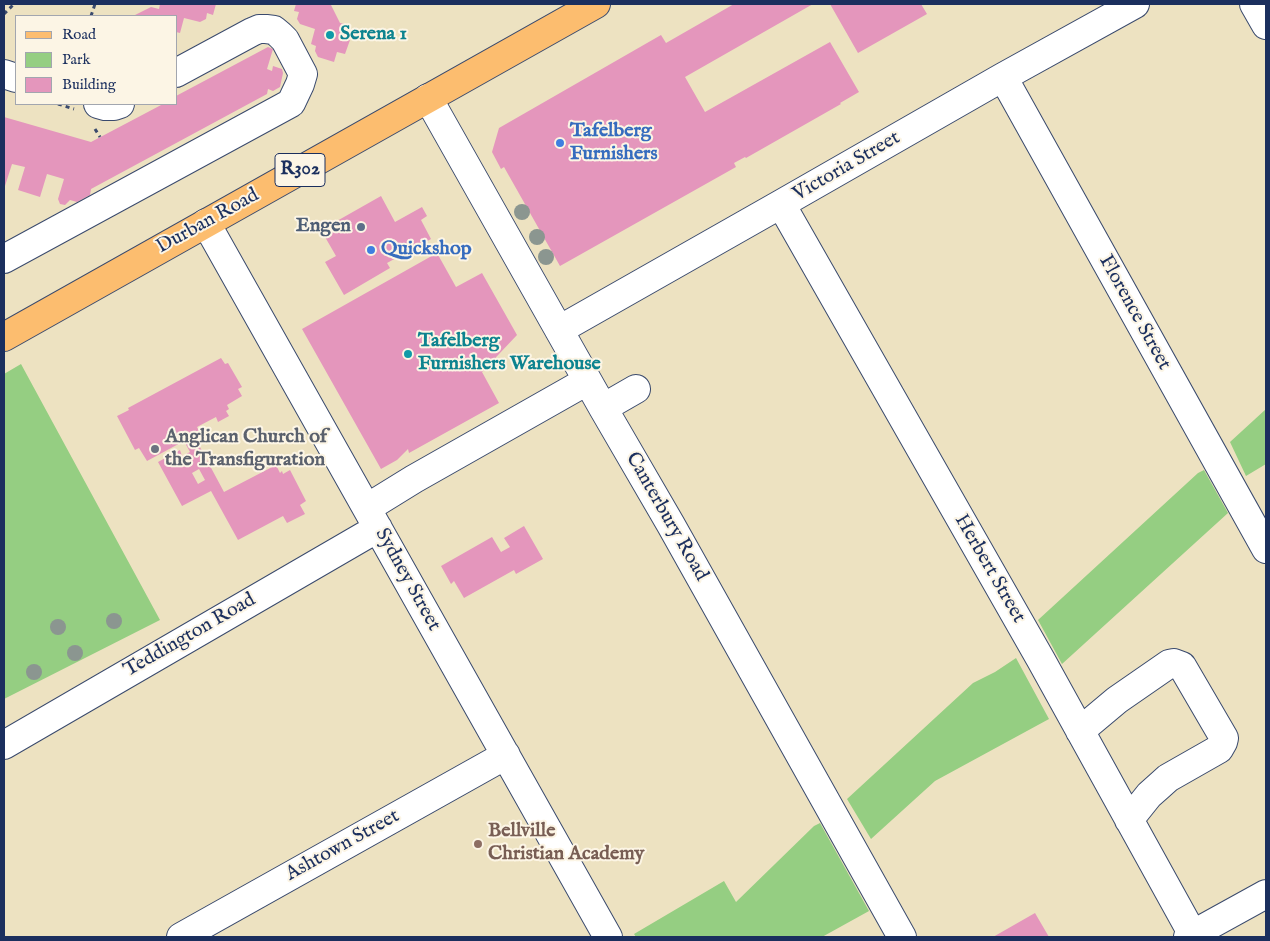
<!DOCTYPE html>
<style>
body{margin:0}
#map{position:relative;width:1270px;height:941px;overflow:hidden;background:#ede2c1;font-family:"IM FELL English",serif}
canvas{display:block}
.frame{position:absolute;inset:0;border:5px solid #1b2f5e;pointer-events:none}
.legend{position:absolute;left:15px;top:15px;width:162px;height:90px;box-sizing:border-box;background:#fcf5e5;border:1px solid #a2a6af;margin:0;padding:6px 9px;list-style:none;font-size:15px;color:#1b2f5e}
.legend li{display:flex;align-items:center;gap:10px;height:25px}
.legend b{width:25px;border:1px solid #a2a6af}
</style>
<div id="map">
<canvas width="1270" height="941"></canvas>
<div class="frame"></div>
<ul class="legend">
<li><b style="height:6px;background:#fcbd6f"></b>Road</li>
<li><b style="height:14px;background:#95ce82"></b>Park</li>
<li><b style="height:14px;background:#e496bc"></b>Building</li>
</ul>
</div>
<script>
const ctx = document.querySelector('canvas').getContext('2d');
ctx.lineJoin = 'round';
function fillPath(path, color) {
  ctx.fillStyle = color;
  ctx.fill(path, 'evenodd');
}
function poly(rows) {
  const path = new Path2D();
  for (const r of rows) {
    path.moveTo(r[0], r[1]);
    for (let i = 2; i < r.length; i += 2) path.lineTo(r[i], r[i + 1]);
  }
  return path;
}
function strokePath(path, color, width, dash) {
  ctx.strokeStyle = color;
  ctx.lineWidth = width;
  ctx.lineCap = dash ? 'butt' : 'round';
  ctx.setLineDash(dash || []);
  ctx.stroke(path);
}
function label(font, color, halo, rows, align = 'center') {
  ctx.font = font + ' "IM FELL English",serif';
  ctx.lineWidth = 4;
  ctx.setLineDash([]);
  ctx.textBaseline = 'middle';
  ctx.strokeStyle = halo;
  ctx.fillStyle = color;
  for (const [text, x, y, turn = 0] of rows) {
    ctx.save();
    ctx.translate(x, y);
    ctx.rotate((+turn || 0) * Math.PI / 180);
    ctx.textAlign = isNaN(turn) ? turn : align;
    if (halo) ctx.strokeText(text, 0, 0);
    ctx.fillText(text, 0, 0);
    ctx.restore();
  }
}
fillPath(poly([
 [21,364,160,620,4,699,4,374],
 [1266,409,1266,464,1246,476,1230,442],
 [1204,470,1228,513,1062,664,1038,620,1198,473],
 [1016,658,1049,719,935,781,871,839,847,799,973,683,995,672],
 [820,823,869,911,822,937,636,937,634,934,724,881,736,902,814,826]
]), '#95ce82');
fillPath(poly([
 [160,4,216,4,213,15,207,13,206,19,200,22,184,18,180,33,176,32,176,16,133,16,151,7,159,9],
 [296,4,326,4,331,5,340,23,345,24,344,28,350,40,345,54,337,52,334,62,318,57,315,51,316,46,311,44,315,29,300,24,297,19,299,12,294,11],
 [734,4,813,4,685,77,705,112,830,42,859,92,840,103,841,104,746,158,745,157,734,163,736,167,560,266,504,167,501,169,492,152,499,128,661,35,666,43],
 [830,4,921,4,927,14,858,53],
 [268,47,273,49,267,69,272,71,273,66,282,69,283,73,280,87,273,91,268,89,267,94,91,189,90,195,77,202,70,200,65,205,60,204,58,199,64,179,47,174,40,197,18,190,25,167,12,164,5,186,4,186,4,117,91,142,163,104,176,104,176,96],
 [381,196,395,222,422,207,427,216,421,220,431,239,387,263,390,268,344,295,325,262,336,256,321,230],
 [437,253,456,287,482,273,517,335,482,372,499,403,409,453,408,449,397,460,381,469,302,329],
 [221,358,225,364,228,363,242,387,238,389,242,396,227,405,229,409,226,411,229,416,218,422,216,417,197,427,200,433,194,436,224,492,276,465,280,473,282,471,283,474,290,470,306,501,300,505,305,514,287,523,283,516,238,540,211,491,182,506,158,462,180,450,182,456,190,452,184,441,147,461,139,448,135,450,117,416,129,410,128,408],
 [199,469,205,480,198,484,192,473],
 [524,526,543,559,516,574,514,570,464,598,454,581,451,584,441,566,492,537,501,552,510,547,504,538],
 [1035,913,1049,937,993,937]
]), '#e496bc');
const minor = poly([
 [1254,4,1266,25],
 [4,74,16,78],
 [1003,77,1266,549],
 [428,98,603,408,671,525,902,937],
 [98,104,105,106,114,106,120,104],
 [781,204,1041,660,1193,935],
 [206,223,608,937],
 [4,259,291,103,300,84,303,74,285,40,280,35,274,30,266,29,259,29,252,32,176,73],
 [559,330,781,204,1003,77,1135,4],
 [603,408,636,389],
 [367,508,414,479,587,381],
 [1080,731,1117,700,1169,664,1174,663,1182,666,1224,738,1223,742,1219,749,1168,778,1158,787,1149,795,1129,820],
 [4,745,378,528],
 [181,937,506,755],
 [1188,937,1266,894]
]);
const major = poly([
 [4,337,596,4]
]);
strokePath(minor, '#3a4a6d', 30);
strokePath(major, '#3a4a6d', 30);
strokePath(poly([
 [4,14,14,4],
 [91,16,95,4],
 [58,104,74,109],
 [95,129,100,137]
]), '#3a4a6d', 3, [4, 4]);
strokePath(minor, '#fff', 28);
strokePath(major, '#fcbd6f', 28);
ctx.fillStyle = '#8b9690';
for (const [x, y] of [
 [522,212],
 [537,237],
 [546,257],
 [114,621],
 [58,627],
 [75,653],
 [34,672]
]) {
  ctx.beginPath();
  ctx.arc(x, y, 8, 0, 2 * Math.PI);
  ctx.fill();
}
for (const [x, y, r, color] of [
 [330,35,5,"#0f9aa8"],
 [560,143,5,"#3f7fe0"],
 [361,227,5,"#5c6f8a"],
 [371,250,5,"#3f7fe0"],
 [408,354,5,"#0f9aa8"],
 [155,449,5,"#6b7280"],
 [478,844,5,"#8d6e63"]
]) {
  const dot = new Path2D();
  dot.arc(x, y, r, 0, 2 * Math.PI);
  ctx.fillStyle = color;
  ctx.fill(dot);
  strokePath(dot, '#fcf5e5', 2);
}
for (const [x, y, w] of [
 [300,170,50]
]) {
  const box = new Path2D();
  box.roundRect(x - w / 2, y - 16.5, w, 33, 4);
  ctx.fillStyle = '#fcf5e5';
  ctx.fill(box);
  strokePath(box, '#1b2f5e', 1);
}
label('bold 19px', '#1b2f5e', null, [
 ["R302",300,170]
]);
label('bold 20px', '#0d838f', '#fcf5e5', [
 ["Serena 1",340,35],
 ["Tafelberg",418,342],
 ["Furnishers Warehouse",418,365]
], 'left');
label('bold 20px', '#366cbe', '#fcf5e5', [
 ["Tafelberg",570,132],
 ["Furnishers",570,155],
 ["Quickshop",381,250]
], 'left');
label('20px', '#1b2f5e', '#fcf5e5', [
 ["Victoria Street",847,167,-30],
 ["Durban Road",208,222,-29],
 ["Florence Street",1134,313,61],
 ["Canterbury Road",666,517,60],
 ["Herbert Street",989,569,60],
 ["Sydney Street",407,580,61],
 ["Teddington Road",190,636,-30],
 ["Ashtown Street",343,846,-29]
]);
label('bold 20px', '#4e5e75', '#fcf5e5', [
 ["Engen",351,227]
], 'right');
label('bold 20px', '#5b616d', '#fcf5e5', [
 ["Anglican Church of",165,438],
 ["the Transfiguration",165,461]
], 'left');
label('bold 20px', '#785e54', '#fcf5e5', [
 ["Bellville",488,832],
 ["Christian Academy",488,855]
], 'left');
</script>
